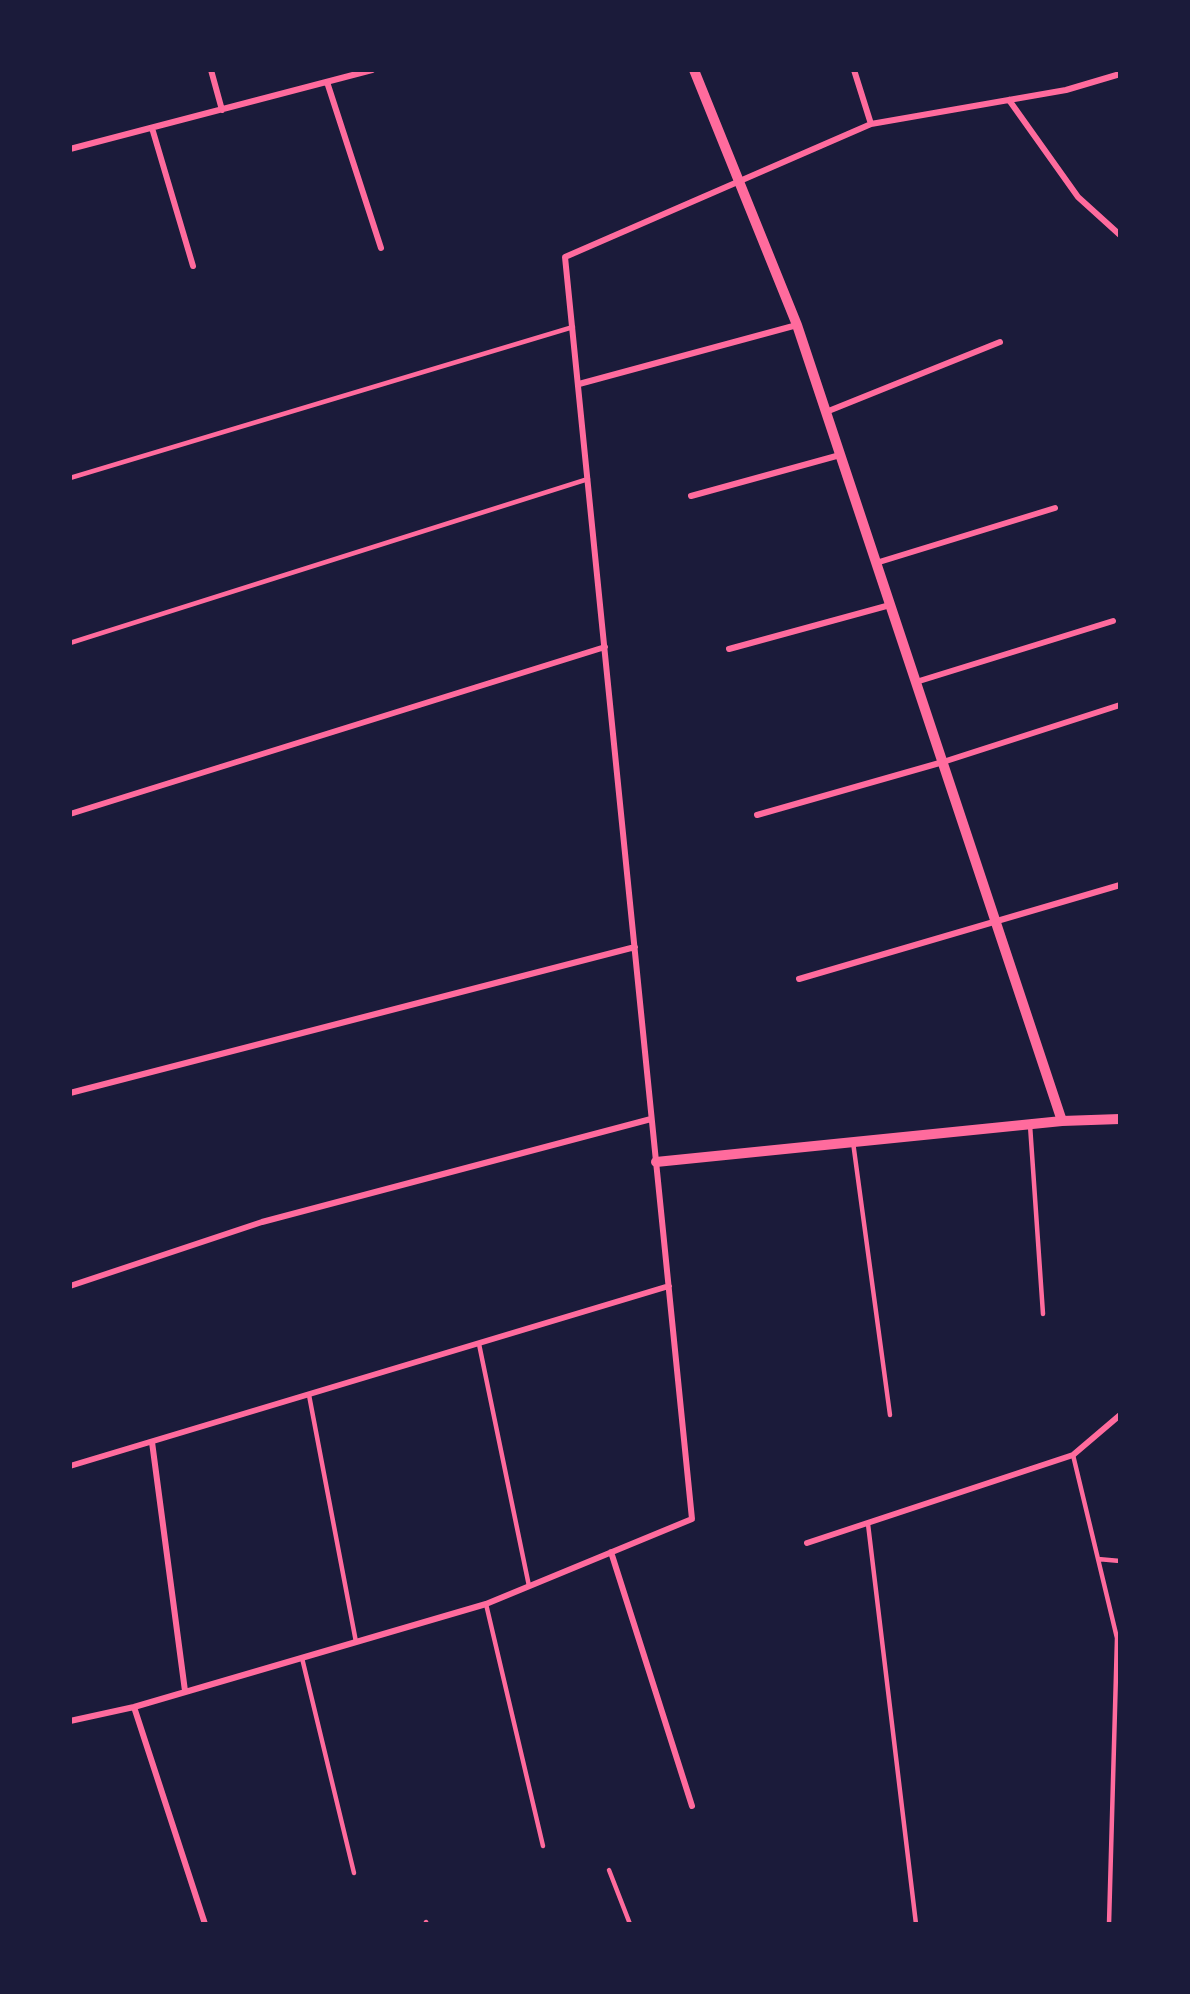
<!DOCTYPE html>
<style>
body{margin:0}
#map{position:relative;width:1190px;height:1994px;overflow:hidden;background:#1b1b3a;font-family:"Asap Condensed",sans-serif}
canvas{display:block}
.frame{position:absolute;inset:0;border:72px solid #1b1b3a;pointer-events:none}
</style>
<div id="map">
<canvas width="1190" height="1994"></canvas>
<div class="frame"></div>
</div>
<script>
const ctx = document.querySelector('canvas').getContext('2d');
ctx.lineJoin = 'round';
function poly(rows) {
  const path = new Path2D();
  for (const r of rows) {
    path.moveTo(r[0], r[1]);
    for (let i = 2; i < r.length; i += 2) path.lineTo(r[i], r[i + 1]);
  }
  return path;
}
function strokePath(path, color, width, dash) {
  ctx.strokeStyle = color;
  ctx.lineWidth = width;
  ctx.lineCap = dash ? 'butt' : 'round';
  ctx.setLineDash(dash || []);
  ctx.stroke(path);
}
strokePath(poly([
 [70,478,573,327],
 [70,643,588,479],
 [1030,1125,1043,1314],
 [853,1142,890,1415],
 [479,1344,529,1586],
 [309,1395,356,1642],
 [1073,1455,1117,1638,1109,1924],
 [868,1524,916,1924],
 [1098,1559,1120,1561],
 [486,1604,543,1846],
 [302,1658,354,1873],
 [609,1870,630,1924],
 [426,1922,427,1924]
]), '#ff6b9d', 4.5);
strokePath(poly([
 [211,70,222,110],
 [854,70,871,124],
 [327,82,381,248],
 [1009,100,1078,197,1120,235],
 [152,128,193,266],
 [70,149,372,70],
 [579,384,797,325],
 [826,412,1000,342],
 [691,496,840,455],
 [876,563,1055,508],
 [729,649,890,605],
 [916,682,1113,621],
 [70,814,605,647],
 [757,815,943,762,1120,705],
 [799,979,1120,885],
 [70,1093,635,947],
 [70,1286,262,1222,651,1119],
 [152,1442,185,1691],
 [70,1466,669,1286],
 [807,1543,1073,1455,1120,1415],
 [611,1552,692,1806],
 [134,1707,205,1924],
 [70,1721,134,1707,486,1604,692,1519,565,257,871,124,1066,90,1120,74]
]), '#ff6b9d', 6);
strokePath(poly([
 [694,70,797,325,1062,1121],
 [656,1162,1062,1121,1120,1119]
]), '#ff6b9d', 10);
</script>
